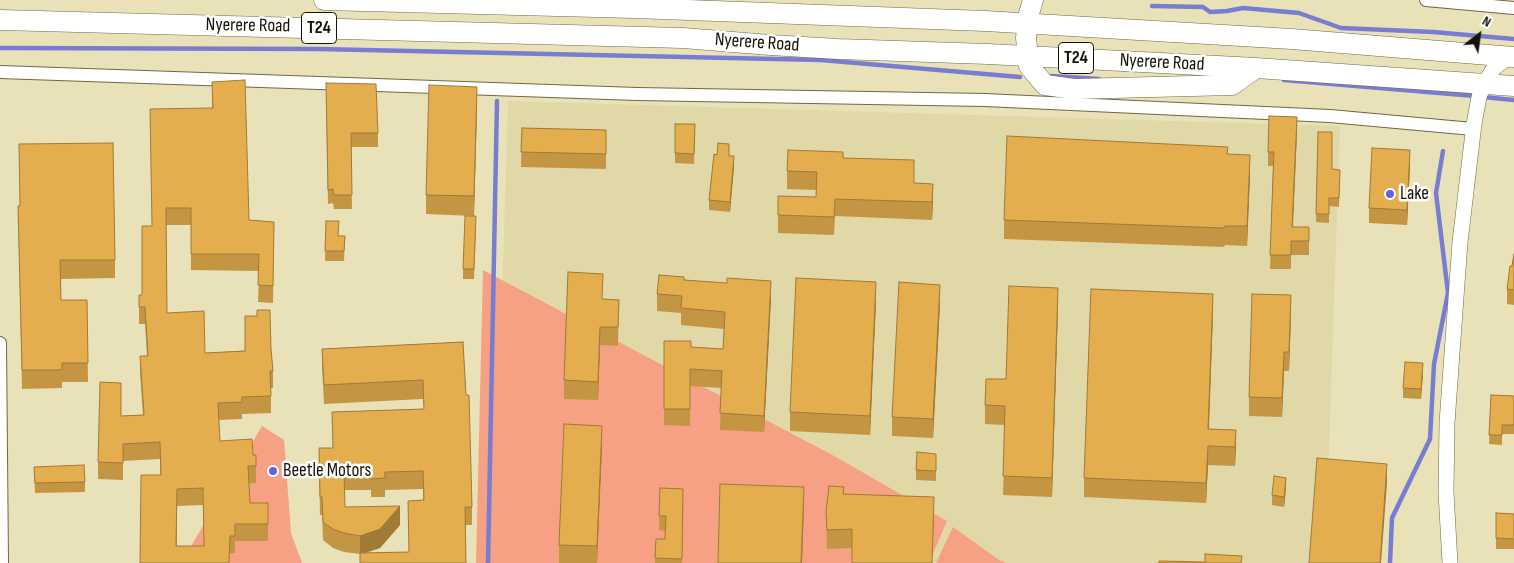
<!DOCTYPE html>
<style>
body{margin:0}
#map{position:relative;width:1514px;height:563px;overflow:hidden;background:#e9e2b8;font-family:"Sofia Sans Condensed",sans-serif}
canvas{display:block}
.north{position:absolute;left:1454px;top:10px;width:50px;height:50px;-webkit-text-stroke:4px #fff;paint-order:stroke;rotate:30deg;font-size:14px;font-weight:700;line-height:20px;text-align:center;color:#151204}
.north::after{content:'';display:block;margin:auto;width:18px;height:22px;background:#151204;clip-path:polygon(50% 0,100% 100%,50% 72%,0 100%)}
</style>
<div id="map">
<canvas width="1514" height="563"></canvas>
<div class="north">N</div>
</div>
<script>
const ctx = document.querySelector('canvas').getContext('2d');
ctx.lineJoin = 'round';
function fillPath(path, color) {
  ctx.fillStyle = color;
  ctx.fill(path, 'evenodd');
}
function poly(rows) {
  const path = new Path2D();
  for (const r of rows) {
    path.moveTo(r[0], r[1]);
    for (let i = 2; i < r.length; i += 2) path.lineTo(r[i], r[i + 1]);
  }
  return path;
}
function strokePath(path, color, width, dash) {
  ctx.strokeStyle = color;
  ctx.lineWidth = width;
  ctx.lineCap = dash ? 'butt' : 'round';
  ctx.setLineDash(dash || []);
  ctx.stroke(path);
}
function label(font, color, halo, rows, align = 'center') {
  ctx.font = font + ' "Sofia Sans Condensed",sans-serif';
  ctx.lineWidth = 5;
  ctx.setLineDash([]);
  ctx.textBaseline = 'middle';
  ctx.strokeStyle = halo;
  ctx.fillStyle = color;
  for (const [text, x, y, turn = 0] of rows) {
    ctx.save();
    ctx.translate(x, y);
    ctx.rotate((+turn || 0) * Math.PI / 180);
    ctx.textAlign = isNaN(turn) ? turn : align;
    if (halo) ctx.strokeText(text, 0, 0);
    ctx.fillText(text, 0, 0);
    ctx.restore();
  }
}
fillPath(poly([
 [508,101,1340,126,1325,563,494,563]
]), '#e1d8a7');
fillPath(poly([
 [483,270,836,457,947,521,929,563,476,563],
 [262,426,284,440,291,533,302,563,181,563],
 [953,527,999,560,1006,563,936,563]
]), '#f6a084');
strokePath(poly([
 [1152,6,1203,7,1210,12,1227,11,1243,8,1299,13,1341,28,1433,32,1514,39],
 [0,48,319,49,821,60,1020,77],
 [1052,76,1099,79],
 [1284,80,1475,96],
 [1483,97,1514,100],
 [488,563,497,101],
 [1390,563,1392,518,1430,439,1434,364,1448,293,1436,193,1443,151]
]), '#787dd2', 4.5);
const minor = poly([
 [1426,0,1514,8],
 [0,72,637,94,985,100,1330,116,1473,129],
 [0,343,2,563]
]);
const tertiary = poly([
 [1450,563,1446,492,1447,423,1460,242,1474,124,1479,97,1484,84,1494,68,1503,61,1514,57]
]);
const trunk = poly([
 [324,0,634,8,985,21,1292,39,1514,57],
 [1033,0,1028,17,1026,38,1029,66,1045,85,1074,89,1232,85,1256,68],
 [0,20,683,38,770,45,838,49,988,54,1256,68,1514,86]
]);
strokePath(minor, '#6f6843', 14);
strokePath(tertiary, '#6f6843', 16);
strokePath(trunk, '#6f6843', 21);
strokePath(minor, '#fff', 12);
strokePath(tertiary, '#fff', 15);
strokePath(trunk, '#fff', 20);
fillPath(poly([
 [212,82,249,220,274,222,273,303,258,302,259,271,191,270,191,225,166,225,167,313,205,353,271,349,273,371,273,388,271,388,271,413,242,414,242,419,219,420,220,441,253,455,256,466,256,483,249,483,250,503,268,503,268,541,235,541,235,553,140,563,160,475,160,459,123,461,123,480,98,479,98,462,121,416,143,415,140,373,140,356,147,356,145,324,139,324,139,295,142,295,152,226,212,108],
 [203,505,204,546,177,546,177,506],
 [326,97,378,133,378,147,351,147,352,209,334,209,333,203,328,204],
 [477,106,474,216,426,214,426,195],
 [675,124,695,124,694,164,675,163],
 [522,128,606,130,606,169,521,167],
 [1297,131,1293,227,1309,227,1309,255,1291,255,1291,269,1270,269,1273,166,1268,166,1268,152],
 [1318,132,1332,169,1340,170,1339,207,1329,206,1329,223,1316,222],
 [1228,154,1250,175,1247,246,1225,245,1224,247,1004,239,1004,220],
 [729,156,734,166,730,212,709,210,709,200],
 [843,158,914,183,933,202,932,220,835,216,834,235,778,233,778,215,816,197,817,190,787,189,787,171],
 [1410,165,1407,225,1369,223,1369,208],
 [18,206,115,260,115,278,61,279,61,300,87,300,88,382,62,382,62,388,22,389],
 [326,221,338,236,345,236,344,261,325,261],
 [476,226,474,279,463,279,463,269],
 [1514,254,1514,305,1507,304,1507,289],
 [684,280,771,298,764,432,720,430,721,388,690,386,690,426,664,425,664,341,691,347,723,349,724,329,681,325,681,313,657,311,657,294],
 [602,299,619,300,618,346,600,345,598,400,564,399,564,380],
 [876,301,870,435,790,431,790,412],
 [940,304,933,438,892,436,892,417],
 [1058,307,1052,497,1003,495,1005,425,985,424,985,405,1006,379],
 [1213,313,1209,429,1236,430,1235,466,1208,465,1206,503,1084,497,1084,478],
 [1291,315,1289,371,1284,371,1282,417,1249,416,1249,397],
 [463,342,472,507,472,525,466,525,466,563,360,554,344,552,333,548,323,540,322,515,320,515,319,467,319,448,333,448,332,412,424,409,423,399,324,404,322,367,322,349],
 [423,489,423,500,408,501,409,552,366,553,380,548,400,525,345,507,344,490,371,490,371,497,385,497,385,490],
 [1423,373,1421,399,1403,398,1403,388],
 [1491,395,1514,396,1514,434,1502,434,1502,445,1489,444],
 [602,445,597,563,559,563,559,545],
 [936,464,936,481,916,480,916,470],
 [34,467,85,482,85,492,35,493],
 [660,488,683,489,682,563,655,563,656,539,665,539,666,531,659,530],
 [1286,488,1284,507,1272,505,1272,495],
 [844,494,934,516,852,548,827,549,826,512],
 [1496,513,1514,514,1514,549,1496,549]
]), '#c49644');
fillPath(poly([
 [477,87,477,106,474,216,474,196],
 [1297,117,1297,131,1292,241,1292,227],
 [1410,150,1410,165,1407,225,1407,210],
 [1250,155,1250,175,1247,246,1247,226],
 [734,156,734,166,730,212,730,202],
 [933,184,933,202,932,220,932,202],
 [771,281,771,298,764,432,764,416],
 [876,282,876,301,870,435,870,416],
 [940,285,940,304,933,438,933,419],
 [1058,288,1058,307,1052,497,1052,478],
 [1213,294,1213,313,1208,448,1208,429],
 [1291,295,1291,315,1289,371,1289,352],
 [600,327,600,345,598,400,598,382],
 [1284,352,1284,371,1282,417,1282,398],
 [1423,363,1423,373,1421,399,1421,389],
 [602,426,602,445,597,563,597,546],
 [1236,430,1236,449,1235,466,1235,447],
 [1208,446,1208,465,1206,503,1206,483],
 [1387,464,1387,483,1381,563,1380,563],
 [1286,478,1286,488,1284,507,1284,497],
 [804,487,804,507,802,563,801,563],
 [934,497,934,516,932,563],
 [400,506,400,525,380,548,360,554,360,536]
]), '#a07a37');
const building = poly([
 [245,80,249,220,274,222,273,286,258,285,259,254,191,254,191,208,166,208,167,313,204,311,205,353,245,351,245,316,257,316,257,310,270,310,271,349,273,371,270,371,271,396,242,397,242,402,218,403,220,441,252,439,253,455,256,455,256,466,248,466,250,503,268,503,268,524,235,524,235,536,230,536,229,563,140,563,141,475,161,475,160,442,123,444,123,463,98,462,100,382,121,383,121,416,144,415,140,356,148,356,145,307,139,307,139,295,142,295,142,226,152,226,150,109,213,108,212,82,245,80],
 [203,488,204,546,176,546,177,489,203,488],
 [326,83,376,84,378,133,351,133,352,195,334,195,333,189,328,190,326,83],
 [429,85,477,87,474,196,426,195,429,85],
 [1269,116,1297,117,1292,227,1309,227,1309,241,1291,241,1291,255,1270,255,1274,152,1268,152,1269,116],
 [675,124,695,124,694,154,675,153,675,124],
 [522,128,606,130,606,154,521,152,522,128],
 [1318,132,1332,132,1332,169,1340,170,1339,198,1329,198,1329,214,1316,214,1318,132],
 [1007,136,1228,147,1227,154,1250,155,1247,226,1225,226,1224,228,1004,220,1007,136],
 [113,143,115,260,60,260,61,300,87,300,88,363,62,363,62,370,22,370,18,206,20,206,19,144,113,143],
 [718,143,729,144,729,156,734,156,730,202,709,200,714,154,717,155,718,143],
 [1372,148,1410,150,1407,210,1369,208,1372,148],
 [788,150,843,152,843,158,914,160,914,183,933,184,932,202,835,199,834,217,778,215,778,196,816,197,817,172,787,171,788,150],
 [465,216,476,216,474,269,463,269,465,216],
 [326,221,339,221,338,236,345,236,344,251,325,251,326,221],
 [1514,254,1514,290,1507,289,1510,266,1512,266,1514,254],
 [568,272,603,274,602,299,619,300,618,327,600,327,598,382,564,380,568,272],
 [659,275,684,277,684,280,727,283,727,278,771,281,764,416,720,413,722,371,690,369,690,409,664,409,664,341,691,341,691,347,723,349,725,312,681,308,682,296,657,294,659,275],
 [796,278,876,282,870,416,790,412,796,278],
 [899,282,940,285,933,419,892,417,899,282],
 [1009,286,1058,288,1052,478,1003,476,1005,406,985,405,986,379,1006,379,1009,286],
 [1091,289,1213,294,1208,429,1236,430,1235,447,1208,446,1206,483,1084,478,1091,289],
 [1252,294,1291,295,1289,352,1284,352,1282,398,1249,397,1252,294],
 [463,342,466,395,469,395,472,507,465,507,466,563,360,563,360,553,409,552,408,501,424,500,423,471,385,472,385,478,371,479,371,471,344,471,345,507,400,506,380,529,360,536,344,533,333,529,323,522,322,497,320,497,319,448,333,448,332,412,424,409,423,380,324,385,322,349,463,342],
 [1405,362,1423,363,1421,389,1403,388,1405,362],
 [1491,395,1514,396,1514,425,1502,425,1502,435,1489,435,1491,395],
 [564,424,602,426,597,546,559,545,564,424],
 [917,452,936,454,936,471,916,470,917,452],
 [1317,458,1387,464,1380,563,1309,563,1317,458],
 [84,465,85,482,35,483,34,467,84,465],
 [1274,476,1286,478,1284,497,1272,495,1274,476],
 [720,484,804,487,801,563,718,563,720,484],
 [829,486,844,487,843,494,934,497,932,563,852,563,852,529,827,530,826,512,829,486],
 [660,488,683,489,682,559,655,558,656,539,665,539,666,516,659,516,660,488],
 [1496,513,1514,514,1514,539,1496,538,1496,513],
 [1205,554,1242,556,1241,563,1159,563,1159,561,1205,562,1205,554]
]);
fillPath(building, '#e4ae4f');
strokePath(building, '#a07a37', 1);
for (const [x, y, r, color] of [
 [1390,194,5,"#6362db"],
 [273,471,5,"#6362db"]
]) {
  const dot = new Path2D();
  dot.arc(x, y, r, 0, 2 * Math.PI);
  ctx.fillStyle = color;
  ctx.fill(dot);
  strokePath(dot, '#fff', 2);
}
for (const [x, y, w] of [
 [319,28,35],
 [1076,58,35]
]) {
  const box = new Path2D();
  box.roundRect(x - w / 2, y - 15.5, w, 31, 4);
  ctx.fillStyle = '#fff';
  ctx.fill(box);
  strokePath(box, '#151204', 1);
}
label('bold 18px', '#151204', null, [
 ["T24",319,28],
 ["T24",1076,58]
]);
label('19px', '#151204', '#fff', [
 ["Nyerere Road",248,26,1],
 ["Nyerere Road",757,43,4],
 ["Nyerere Road",1162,63,3]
]);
label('19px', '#151204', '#fff', [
 ["Lake",1400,194],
 ["Beetle Motors",283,471]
], 'left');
</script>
